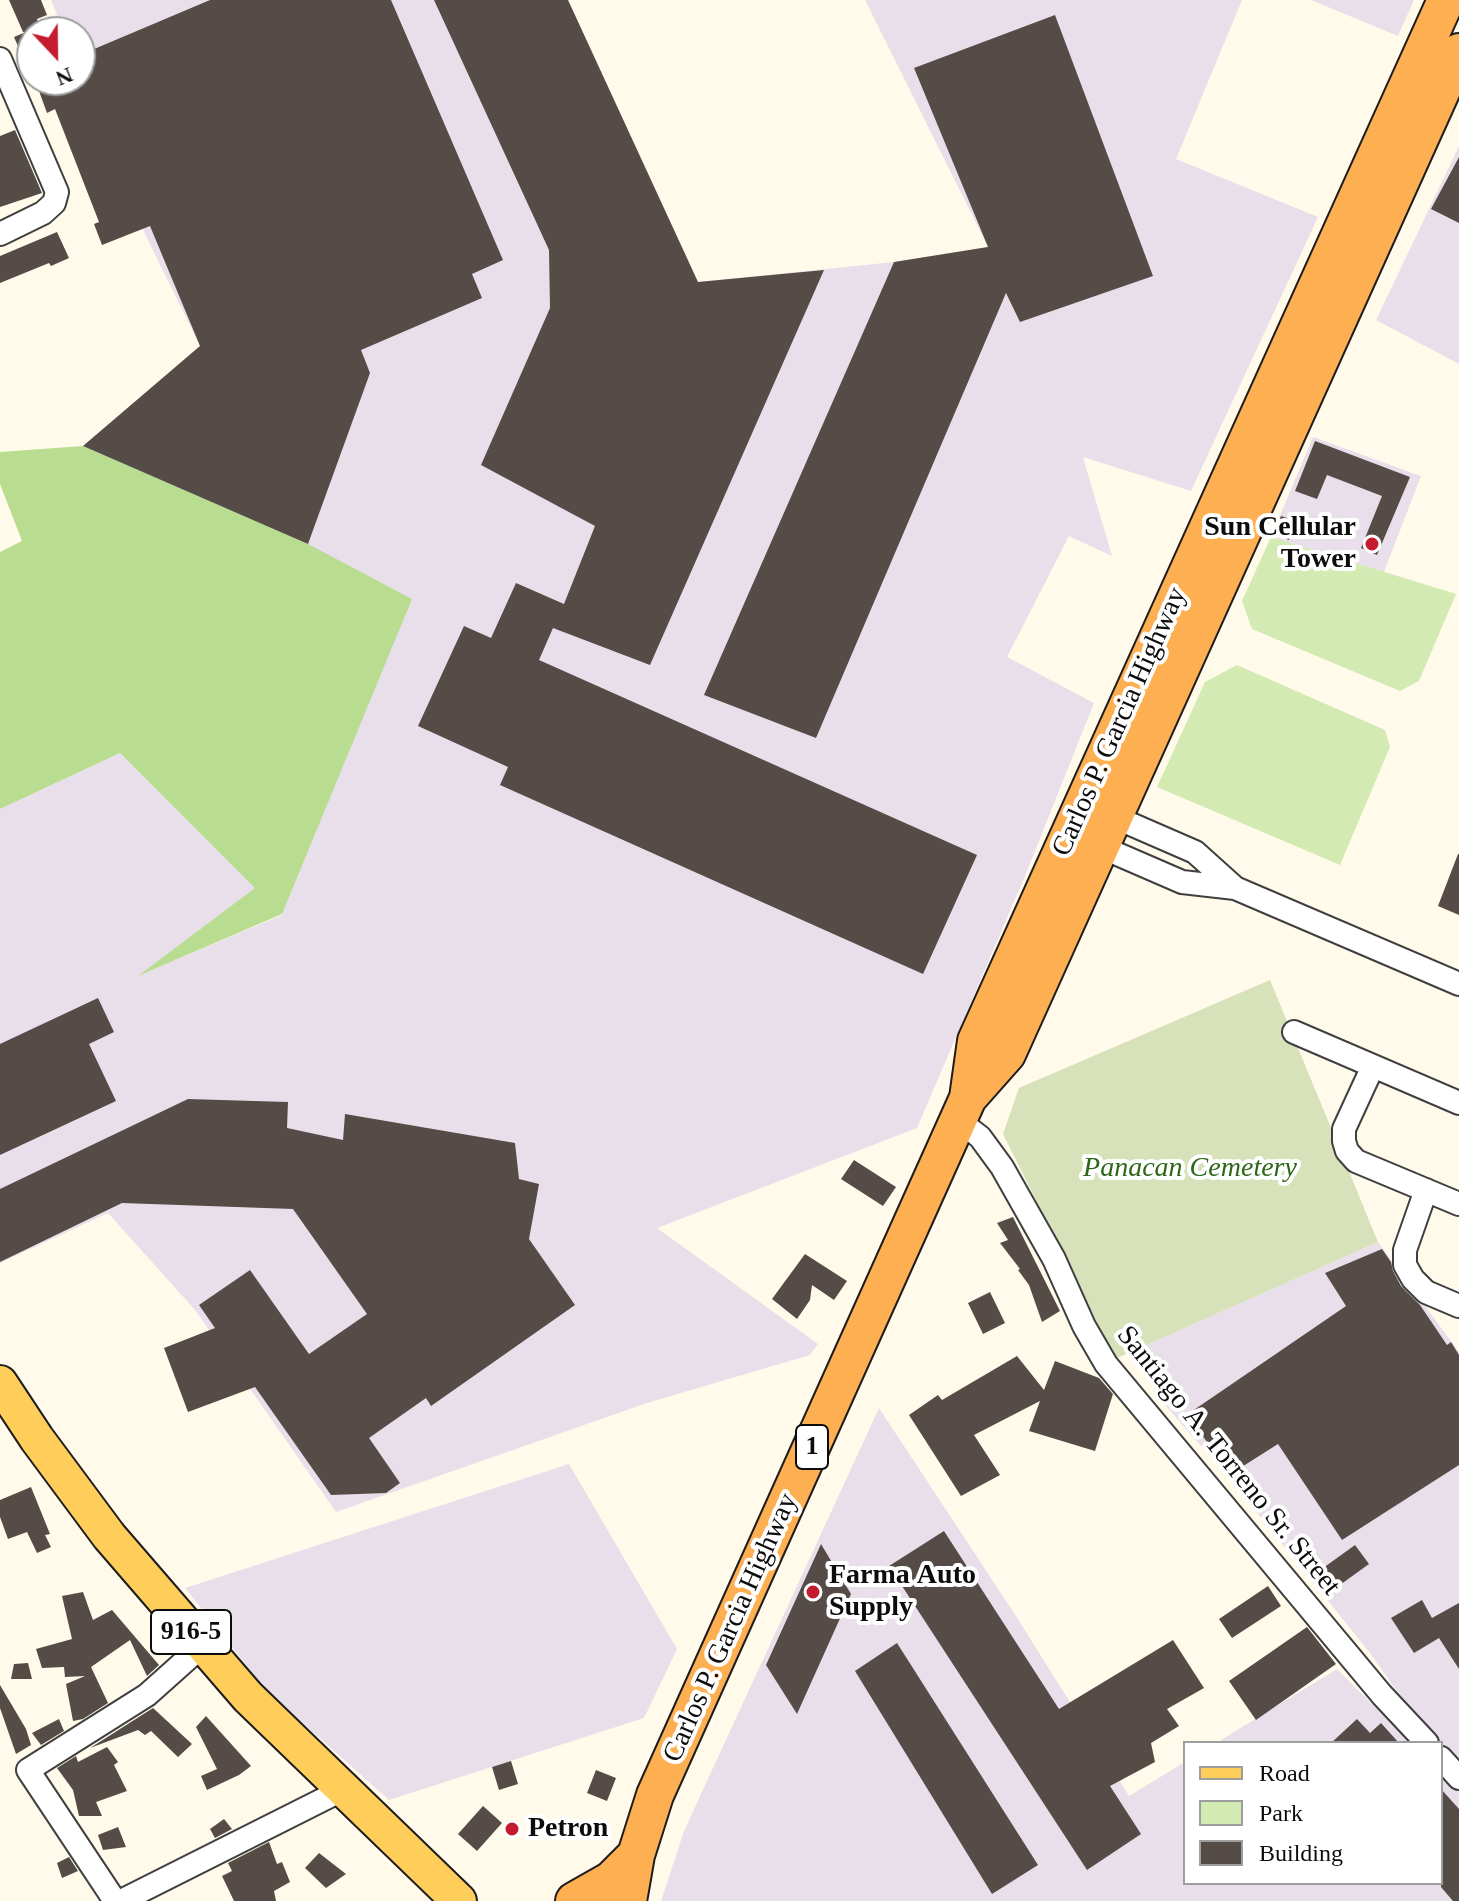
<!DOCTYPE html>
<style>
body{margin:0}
#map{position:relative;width:1459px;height:1901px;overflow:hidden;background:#fffaea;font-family:"Times New Roman",serif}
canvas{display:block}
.legend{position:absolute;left:1183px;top:1741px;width:260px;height:144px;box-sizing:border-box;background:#fff;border:2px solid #9e9e9e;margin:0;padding:10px 14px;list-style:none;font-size:24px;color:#0c0c0c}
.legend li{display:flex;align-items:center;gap:16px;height:40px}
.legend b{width:40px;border:2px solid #9e9e9e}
.north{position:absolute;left:16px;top:16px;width:80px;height:80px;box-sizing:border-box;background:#fff;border:2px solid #9e9e9e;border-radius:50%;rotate:158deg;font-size:22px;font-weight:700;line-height:32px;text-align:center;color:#0c0c0c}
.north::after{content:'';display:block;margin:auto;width:28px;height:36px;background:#c41c2e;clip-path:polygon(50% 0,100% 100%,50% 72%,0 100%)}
</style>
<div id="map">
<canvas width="1459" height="1901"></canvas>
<ul class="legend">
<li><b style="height:10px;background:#ffcd5a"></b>Road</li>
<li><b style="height:22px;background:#d3ebb2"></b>Park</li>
<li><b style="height:22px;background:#554c47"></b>Building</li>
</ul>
<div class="north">N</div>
</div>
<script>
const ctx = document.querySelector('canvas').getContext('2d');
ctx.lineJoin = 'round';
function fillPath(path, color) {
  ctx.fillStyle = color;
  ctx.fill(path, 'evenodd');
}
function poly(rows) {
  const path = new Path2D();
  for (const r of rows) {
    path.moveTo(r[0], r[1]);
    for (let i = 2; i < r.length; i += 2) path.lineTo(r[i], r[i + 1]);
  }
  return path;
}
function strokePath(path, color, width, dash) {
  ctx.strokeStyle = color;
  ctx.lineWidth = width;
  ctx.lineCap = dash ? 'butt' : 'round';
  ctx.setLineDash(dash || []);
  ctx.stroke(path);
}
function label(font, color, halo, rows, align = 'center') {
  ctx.font = font + ' "Times New Roman",serif';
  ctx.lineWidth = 8;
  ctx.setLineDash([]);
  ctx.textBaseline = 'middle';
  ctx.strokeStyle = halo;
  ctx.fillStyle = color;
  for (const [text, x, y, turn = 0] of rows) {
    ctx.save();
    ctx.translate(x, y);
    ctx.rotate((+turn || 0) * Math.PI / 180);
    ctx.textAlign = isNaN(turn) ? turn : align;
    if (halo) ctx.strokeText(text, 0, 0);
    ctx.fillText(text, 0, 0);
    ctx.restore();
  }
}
fillPath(poly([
 [51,0,568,0,698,282,894,262,988,247,865,0,1242,0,1176,159,1318,217,1191,491,1083,457,1112,556,1069,536,1007,657,1094,703,1025,876,917,1128,657,1228,818,1344,810,1355,647,1403,336,1512,195,1310,108,1213,0,1263,0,809,120,753,256,888,142,974,282,915,308,544,83,446,200,346,144,232,80,72,80,32,64,32],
 [1311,0,1414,0,1398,36],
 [1459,146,1459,364,1376,320],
 [1313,437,1421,476,1384,572,1271,537],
 [1378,1242,1459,1352,1459,1771,1441,1752,1441,1743,1433,1743,1370,1653,1229,1478,1166,1406,1170,1396,1144,1346],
 [879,1408,1014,1613,1129,1796,1185,1762,1185,1883,1441,1883,1441,1774,1459,1792,1459,1901,661,1901,684,1831],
 [569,1464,677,1649,644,1718,389,1800,267,1691,185,1588],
 [1337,1669,1411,1743,1216,1743]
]), '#e9dfeb');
fillPath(poly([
 [1271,537,1456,594,1419,681,1400,691,1252,629,1242,601],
 [1237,665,1385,730,1390,747,1340,865,1157,787,1205,682]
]), '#d3ebb2');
fillPath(poly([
 [83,446,308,544,412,599,282,914,138,976,255,888,120,753,0,809,0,552,22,541,0,484,0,452]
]), '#b8dd90');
fillPath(poly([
 [1270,980,1378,1242,1115,1359,1003,1134,1019,1088]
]), '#d7e2bb');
fillPath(poly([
 [9,0,41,0,47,15,37,19,42,32,32,32,32,78,14,37,26,32,23,32],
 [210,0,391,0,503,260,472,274,482,298,361,350,370,373,308,544,83,446,200,346,150,226,102,245,94,224,99,222,55,109,47,113,35,80,88,80,80,55],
 [434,0,568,0,698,282,824,270,650,665,553,628,539,660,977,855,923,974,500,785,508,767,418,726,464,626,491,638,516,583,564,604,595,526,481,465,550,308,549,250],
 [1055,15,1153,276,1020,322,1006,293,816,738,704,695,894,262,988,247,914,68],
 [15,130,42,193,0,207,0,136],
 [1459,157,1459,223,1431,209],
 [57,232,69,258,51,266,49,263,0,283,0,256],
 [1315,441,1410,477,1377,555,1361,548,1382,496,1327,475,1317,499,1295,491],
 [1281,516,1296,521,1289,540,1274,534],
 [1458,854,1459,854,1459,915,1438,906],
 [98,998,114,1032,89,1044,116,1101,0,1155,0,1044],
 [188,1099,288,1102,287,1128,343,1140,345,1114,515,1143,519,1179,539,1184,529,1239,575,1305,431,1406,426,1398,369,1438,400,1483,386,1493,331,1495,255,1387,188,1412,164,1348,215,1328,199,1305,250,1270,309,1354,367,1314,293,1209,122,1203,0,1262,0,1189],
 [854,1160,896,1187,883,1206,841,1179],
 [1013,1217,1060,1311,1042,1322,1029,1285,1018,1270,1020,1269,1000,1243,1008,1240,997,1223],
 [1382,1249,1391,1262,1393,1271,1401,1286,1420,1305,1447,1345,1451,1342,1459,1355,1459,1465,1342,1540,1278,1444,1229,1475,1188,1414,1346,1306,1325,1273],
 [805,1254,847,1281,834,1300,812,1285,810,1300,797,1319,772,1299],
 [990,1292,1005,1323,983,1334,968,1303],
 [1017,1356,1044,1390,1055,1361,1099,1378,1113,1394,1095,1451,1029,1431,1040,1401,974,1435,1000,1475,961,1496,909,1415,938,1395,942,1400],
 [31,1487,50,1534,45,1535,51,1547,37,1553,27,1532,8,1539,0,1517,0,1500],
 [944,1531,1059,1709,1173,1640,1204,1688,1167,1709,1179,1726,1151,1743,1155,1762,1110,1786,1141,1834,1087,1870,889,1566],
 [821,1544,851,1594,797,1714,766,1665],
 [1355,1545,1369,1564,1326,1595,1312,1576],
 [1268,1586,1281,1606,1232,1638,1219,1619],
 [83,1592,93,1620,112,1610,159,1665,147,1676,130,1640,91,1667,108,1703,83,1719,73,1721,66,1684,85,1676,65,1677,64,1667,42,1668,36,1649,72,1639,62,1596],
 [1422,1600,1432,1618,1459,1603,1459,1669,1439,1638,1414,1653,1391,1618],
 [1307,1627,1336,1664,1256,1720,1229,1681],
 [897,1643,1038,1865,992,1894,855,1671],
 [28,1663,32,1679,11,1679,14,1664],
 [0,1685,26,1729,31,1745,16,1754,0,1708],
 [153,1708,192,1744,178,1757,151,1731,145,1735,138,1730,90,1748],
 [206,1716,251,1766,239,1775,207,1790,201,1776,217,1769,196,1727],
 [59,1719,64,1731,41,1745,32,1733],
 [1357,1719,1370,1733,1381,1723,1399,1743,1331,1743],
 [107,1747,118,1762,114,1765,127,1791,96,1802,102,1816,79,1816,73,1790,57,1768,76,1756,78,1762],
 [511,1761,518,1784,499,1790,492,1767],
 [596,1770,616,1778,607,1801,587,1793],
 [1441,1789,1459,1809,1459,1901,1453,1901,1441,1887],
 [483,1806,502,1823,477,1851,458,1834],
 [224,1819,232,1829,215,1838,210,1829],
 [118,1827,126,1847,103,1850,98,1835],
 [269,1842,277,1864,282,1862,290,1882,274,1891,276,1901,234,1901,222,1876,232,1871,228,1863],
 [319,1853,346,1874,326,1888,305,1868],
 [69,1857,78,1871,62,1878,57,1863]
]), '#554c47');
const minor = poly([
 [0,59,57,192,54,203,43,213,0,234],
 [1103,812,1195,852,1235,888],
 [1092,843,1182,882,1235,888,1459,984],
 [1294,1032,1459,1103],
 [1373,1066,1344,1129,1344,1141,1347,1151,1356,1161,1459,1204],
 [958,1120,980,1137,1002,1167,1054,1259,1084,1326,1106,1364,1382,1695,1427,1743],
 [1426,1190,1405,1250,1405,1265,1413,1279,1426,1292,1459,1306],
 [1441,1758,1459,1778],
 [115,1901,28,1770,147,1695,203,1645],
 [121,1901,342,1790]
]);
const primary = poly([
 [0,1383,37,1439,109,1536,248,1697,459,1901]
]);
const trunk = poly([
 [968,1098,1007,1054,1459,52],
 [574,1901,611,1880,636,1855],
 [628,1901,636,1855,655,1795,968,1098,976,1041,1446,0]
]);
strokePath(minor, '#3f3f3f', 26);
strokePath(primary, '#1d1d1d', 38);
strokePath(trunk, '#1d1d1d', 40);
strokePath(minor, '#fff', 22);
strokePath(primary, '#ffcd5a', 34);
strokePath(trunk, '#feaf52', 36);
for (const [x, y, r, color] of [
 [1372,544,8,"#c41c2e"],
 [813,1592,8,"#c41c2e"],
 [512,1829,8,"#c41c2e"]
]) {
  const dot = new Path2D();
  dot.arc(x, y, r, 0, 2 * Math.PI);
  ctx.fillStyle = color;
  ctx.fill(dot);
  strokePath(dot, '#fff', 3);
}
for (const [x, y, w] of [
 [812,1447,32],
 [191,1632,80]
]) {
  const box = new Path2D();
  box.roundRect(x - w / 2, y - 22, w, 44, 6);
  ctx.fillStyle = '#fff';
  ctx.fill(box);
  strokePath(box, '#0c0c0c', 2);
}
label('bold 26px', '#0c0c0c', null, [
 ["1",812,1447],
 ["916-5",191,1632]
]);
label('bold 28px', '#0c0c0c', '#fff', [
 ["Sun Cellular",1356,528,"right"],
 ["Tower",1356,560,"right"],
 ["Farma Auto",829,1576],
 ["Supply",829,1608],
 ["Petron",528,1829]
], 'left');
label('28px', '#0c0c0c', '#fff', [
 ["Carlos P. Garcia Highway",1120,722,-66],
 ["Santiago A. Torreno Sr. Street",1228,1461,51],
 ["Carlos P. Garcia Highway",731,1628,-66]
]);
label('italic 28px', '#2e6719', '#fff', [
 ["Panacan Cemetery",1190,1169]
]);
</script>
